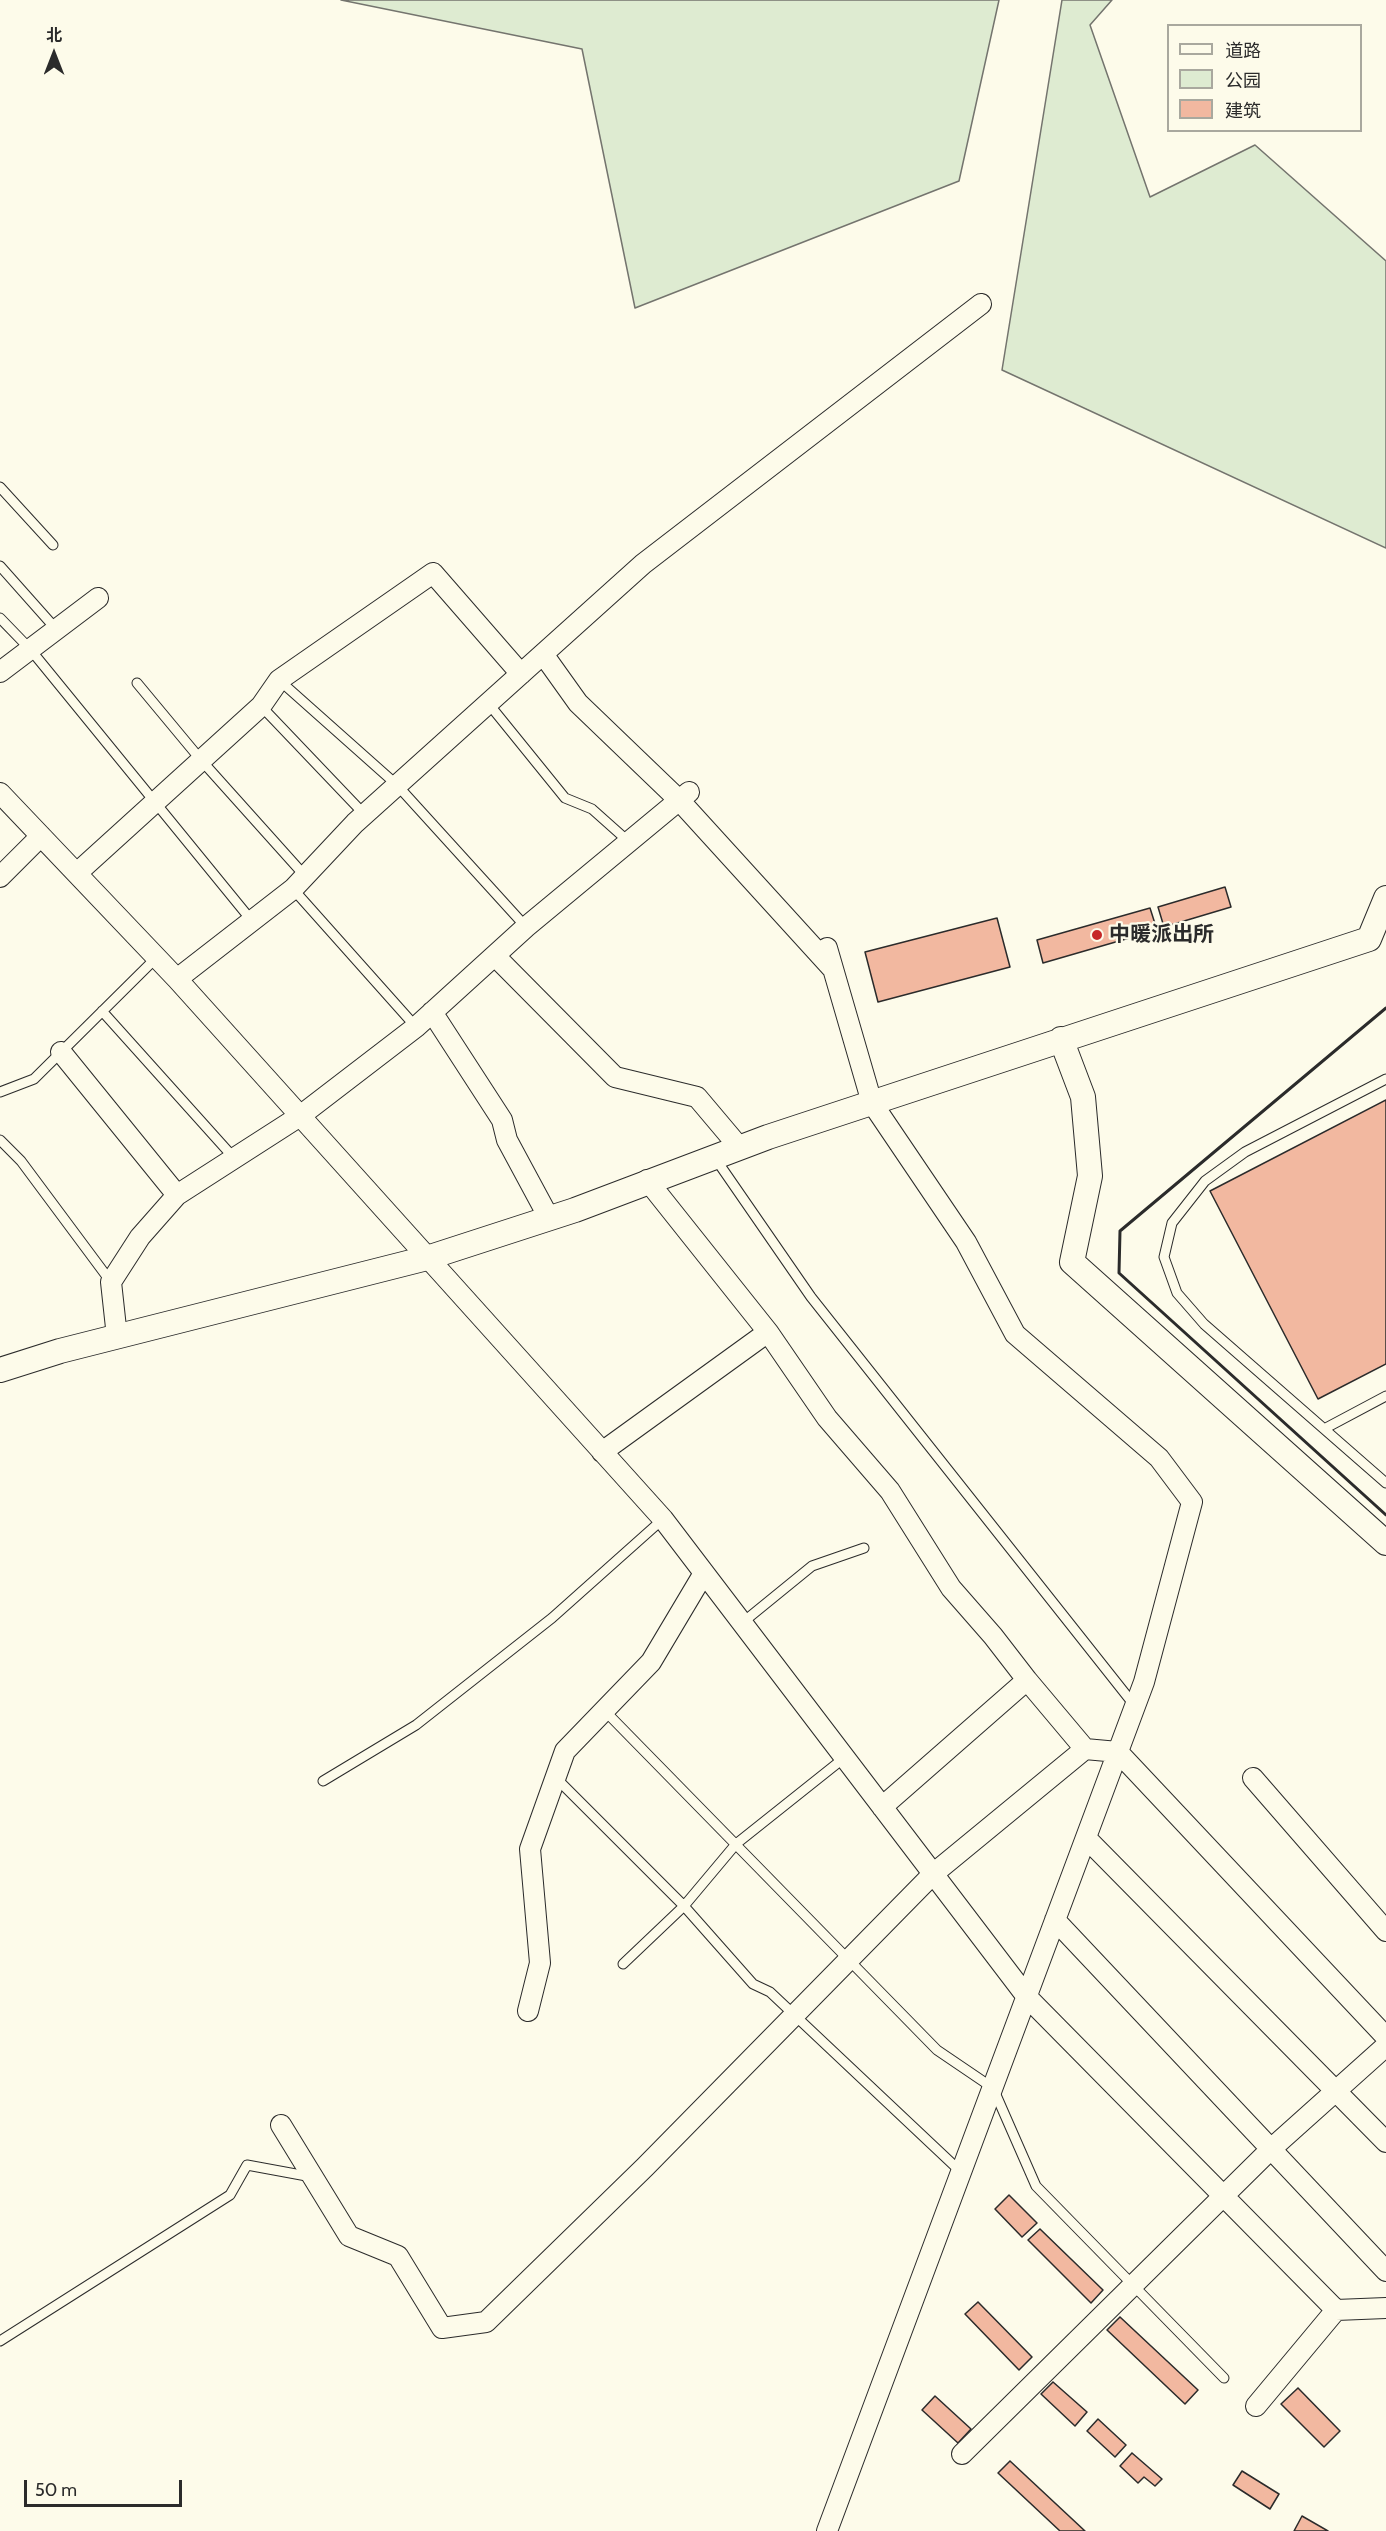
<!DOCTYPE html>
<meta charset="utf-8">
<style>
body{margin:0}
#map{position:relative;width:1386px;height:2531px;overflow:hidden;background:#fdfbea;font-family:Cabin,"Noto Sans SC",sans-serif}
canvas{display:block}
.legend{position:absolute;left:1167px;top:24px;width:195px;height:108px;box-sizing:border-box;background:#fdfbea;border:2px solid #a9a89e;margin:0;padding:8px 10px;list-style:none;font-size:18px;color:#2b2b2b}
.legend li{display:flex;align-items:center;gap:12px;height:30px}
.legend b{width:30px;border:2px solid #a9a89e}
.north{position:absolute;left:24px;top:24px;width:60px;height:60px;-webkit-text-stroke:4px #fdfbea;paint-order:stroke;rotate:0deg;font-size:16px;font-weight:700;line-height:24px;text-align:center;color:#2b2b2b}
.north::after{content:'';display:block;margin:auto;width:21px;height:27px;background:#2b2b2b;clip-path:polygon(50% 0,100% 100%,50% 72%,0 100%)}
.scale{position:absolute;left:24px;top:2480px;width:158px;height:27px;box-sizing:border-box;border:3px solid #2b2b2b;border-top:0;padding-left:8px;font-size:18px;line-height:21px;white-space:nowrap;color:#2b2b2b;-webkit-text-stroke:4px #fdfbea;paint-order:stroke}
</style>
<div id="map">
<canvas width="1386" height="2531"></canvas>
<ul class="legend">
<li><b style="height:8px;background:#fdfbea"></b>道路</li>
<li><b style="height:16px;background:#deebd1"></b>公园</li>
<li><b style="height:16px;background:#f2b8a0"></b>建筑</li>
</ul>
<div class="north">北</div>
<div class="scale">50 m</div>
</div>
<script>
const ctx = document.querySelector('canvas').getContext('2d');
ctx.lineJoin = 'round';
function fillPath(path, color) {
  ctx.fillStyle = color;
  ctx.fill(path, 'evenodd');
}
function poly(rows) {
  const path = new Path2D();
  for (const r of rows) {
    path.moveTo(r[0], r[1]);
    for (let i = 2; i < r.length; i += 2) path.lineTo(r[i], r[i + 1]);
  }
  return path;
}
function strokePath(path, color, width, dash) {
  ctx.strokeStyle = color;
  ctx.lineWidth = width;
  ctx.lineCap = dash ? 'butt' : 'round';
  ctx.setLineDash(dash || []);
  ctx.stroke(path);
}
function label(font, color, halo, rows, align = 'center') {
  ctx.font = font + ' Cabin,"Noto Sans SC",sans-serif';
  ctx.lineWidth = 4.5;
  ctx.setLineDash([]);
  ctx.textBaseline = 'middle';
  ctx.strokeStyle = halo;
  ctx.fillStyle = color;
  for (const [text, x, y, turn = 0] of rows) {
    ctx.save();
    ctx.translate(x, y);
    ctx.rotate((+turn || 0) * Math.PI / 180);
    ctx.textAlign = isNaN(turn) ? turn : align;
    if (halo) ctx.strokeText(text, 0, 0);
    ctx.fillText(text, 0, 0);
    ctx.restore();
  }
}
const green = poly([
 [341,0,999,0,959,181,635,308,582,49,341,0],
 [1062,0,1112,0,1090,25,1150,197,1255,145,1386,261,1386,548,1002,370,1062,0]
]);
fillPath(green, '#deebd1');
strokePath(green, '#74746e', 1.5);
const building = poly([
 [1225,887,1231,907,1164,927,1158,907,1225,887],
 [1150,908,1157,930,1043,963,1037,940,1150,908],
 [997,918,1010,967,878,1002,865,952,997,918],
 [1386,1100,1386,1364,1318,1399,1210,1191,1386,1100],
 [1009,2195,1037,2223,1022,2237,995,2209,1009,2195],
 [1040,2229,1103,2290,1091,2303,1028,2240,1040,2229],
 [978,2302,1032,2357,1019,2370,965,2314,978,2302],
 [1120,2317,1198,2390,1185,2404,1107,2330,1120,2317],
 [1053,2382,1087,2412,1075,2426,1041,2394,1053,2382],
 [1298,2388,1340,2431,1324,2447,1281,2404,1298,2388],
 [935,2396,971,2429,958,2443,922,2410,935,2396],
 [1098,2419,1126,2445,1115,2457,1087,2431,1098,2419],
 [1132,2453,1162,2479,1155,2486,1144,2477,1138,2483,1120,2466,1132,2453],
 [1010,2461,1085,2531,1060,2531,998,2473,1010,2461],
 [1242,2471,1279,2494,1270,2509,1233,2485,1242,2471],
 [1302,2516,1328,2531,1294,2531,1302,2516]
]);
fillPath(building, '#f2b8a0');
strokePath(building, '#2b2b2b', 1.5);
const service = poly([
 [0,487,53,545],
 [0,566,56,629],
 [0,618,30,649,252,921],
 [279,680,397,785,526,927],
 [137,683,201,760,305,876],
 [488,703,565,798,592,809,629,842],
 [261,706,364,814],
 [293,889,416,1027],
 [102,1011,234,1158],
 [1386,1079,1245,1152,1205,1181,1172,1223,1164,1257,1177,1293,1204,1324,1386,1483],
 [0,1092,34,1079,157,957],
 [0,1140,21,1161,111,1282],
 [715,1158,811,1297,1135,1706],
 [1324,1429,1386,1396],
 [742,1623,812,1566,864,1548],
 [604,1710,937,2050,993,2088,1036,2186,1224,2378],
 [555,1777,684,1906,753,1984,770,1992,961,2172],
 [323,1781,416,1725,552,1618,663,1519],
 [623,1964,684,1906,736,1844,844,1758],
 [0,2341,230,2195,247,2165,312,2177]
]);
const minor = poly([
 [543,654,578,703,679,800,831,967],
 [0,672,98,598],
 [0,793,177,979,663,1519,1027,1997,1336,2310],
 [77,873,261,706,279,680,433,573,521,674],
 [0,877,41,836],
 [827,948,872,1103,966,1242,1015,1334,1159,1458,1192,1502,1144,1682,827,2531],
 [495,956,615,1077,697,1097,740,1148],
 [177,979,293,889,355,823,643,564,981,304],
 [432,1012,502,1120,507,1140,549,1218],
 [61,1052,177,1195,140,1237,111,1282,117,1337],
 [177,1195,300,1116,416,1027,526,927,689,792],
 [768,1332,827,1418,890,1491,951,1588,993,1636,1027,1680],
 [602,1452,768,1332,647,1180],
 [1085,1749,1118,1752,1386,2037],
 [1253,1778,1386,1931],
 [1086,1838,1386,2142],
 [1055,1920,1386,2271],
 [528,2011,540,1963,530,1849,565,1751,651,1662,704,1573],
 [281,2125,349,2236,398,2256,442,2328,486,2322,645,2167,933,1874,1085,1749,1027,1680,882,1807],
 [1256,2406,1336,2310,1386,2308],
 [962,2454,1271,2149,1386,2046]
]);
const tertiary = poly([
 [1061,1039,1083,1097,1090,1176,1072,1262,1386,1543],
 [0,1370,60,1351,427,1258,575,1210,768,1137,1369,939,1386,898]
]);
strokePath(service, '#2b2b2b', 11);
strokePath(minor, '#2b2b2b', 22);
strokePath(tertiary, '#2b2b2b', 26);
strokePath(service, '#fdfbea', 9);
strokePath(minor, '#fdfbea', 20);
strokePath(tertiary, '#fdfbea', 24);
strokePath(poly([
 [1386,1008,1120,1231,1119,1273,1386,1515]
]), '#2b2b2b', 3);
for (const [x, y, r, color] of [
 [1097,935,6,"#c62828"]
]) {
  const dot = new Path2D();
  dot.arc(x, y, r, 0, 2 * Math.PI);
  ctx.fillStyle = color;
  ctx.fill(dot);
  strokePath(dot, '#fdfbea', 2);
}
label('bold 21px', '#2b2b2b', '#fdfbea', [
 ["中暖派出所",1109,935]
], 'left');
</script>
